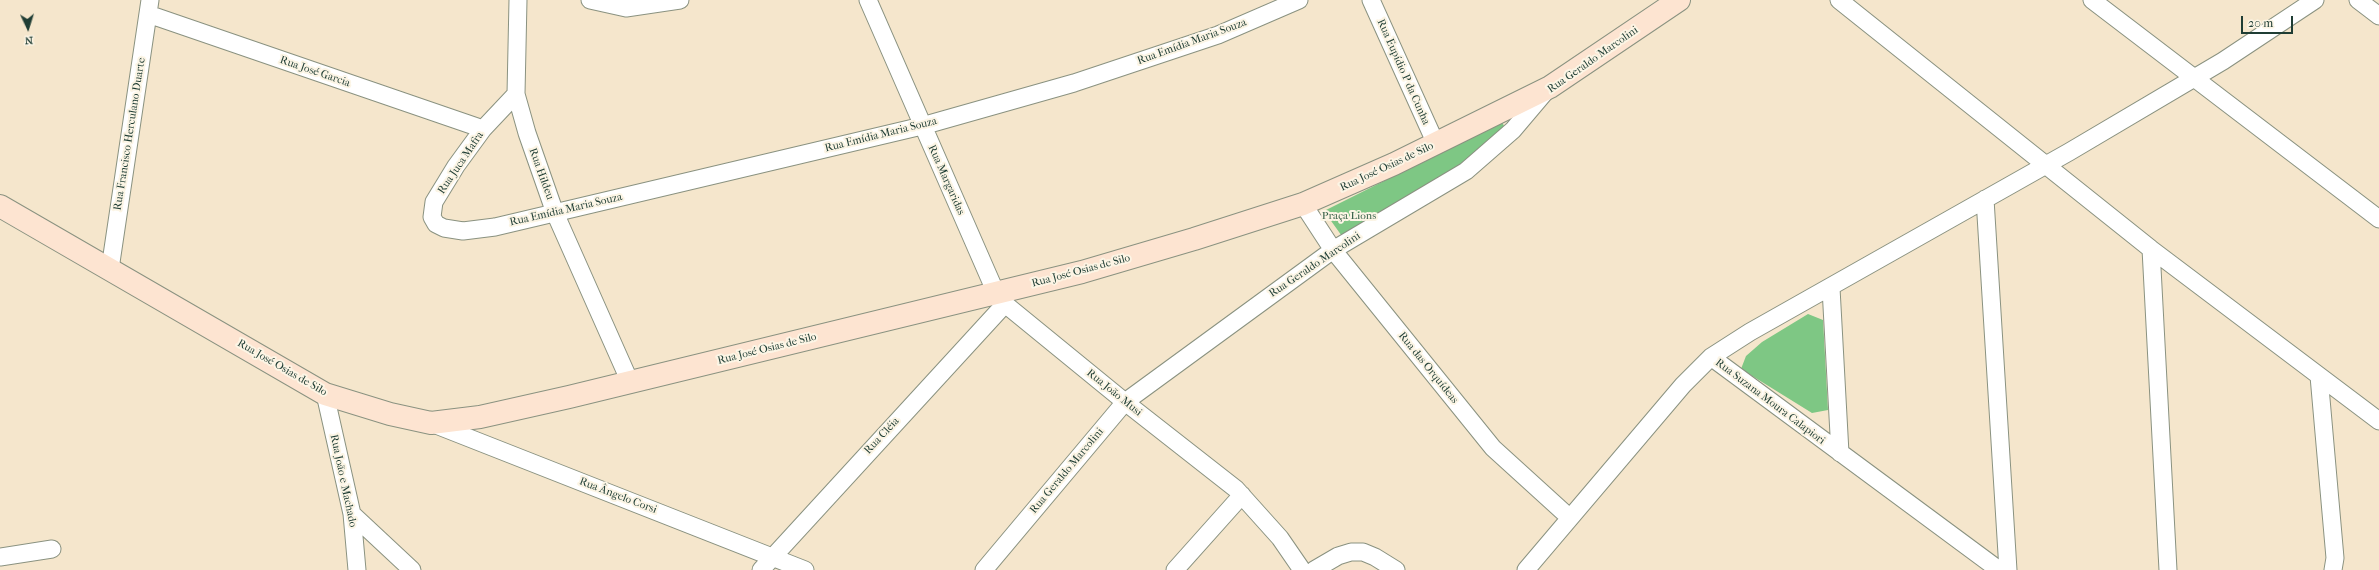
<!DOCTYPE html>
<meta charset="utf-8">
<style>
body{margin:0}
#map{position:relative;width:2379px;height:570px;overflow:hidden;background:#f5e6cc;font-family:"IM FELL French Canon",serif}
canvas{display:block}
.north{position:absolute;left:8px;top:8px;width:40px;height:40px;-webkit-text-stroke:3px #fcf5e5;paint-order:stroke;rotate:176deg;font-size:11px;font-weight:700;line-height:16px;text-align:center;color:#1f3d34}
.north::after{content:'';display:block;margin:auto;width:14px;height:18px;background:#1f3d34;clip-path:polygon(50% 0,100% 100%,50% 72%,0 100%)}
.scale{position:absolute;left:2241px;top:16px;width:52px;height:18px;box-sizing:border-box;border:2px solid #1f3d34;border-top:0;padding-left:5px;font-size:12px;line-height:14px;white-space:nowrap;color:#1f3d34;-webkit-text-stroke:3px #fcf5e5;paint-order:stroke}
</style>
<div id="map">
<canvas width="2379" height="570"></canvas>
<div class="north">N</div>
<div class="scale">20 m</div>
</div>
<script>
const ctx = document.querySelector('canvas').getContext('2d');
ctx.lineJoin = 'round';
function fillPath(path, color) {
  ctx.fillStyle = color;
  ctx.fill(path, 'evenodd');
}
function poly(rows) {
  const path = new Path2D();
  for (const r of rows) {
    path.moveTo(r[0], r[1]);
    for (let i = 2; i < r.length; i += 2) path.lineTo(r[i], r[i + 1]);
  }
  return path;
}
function strokePath(path, color, width, dash) {
  ctx.strokeStyle = color;
  ctx.lineWidth = width;
  ctx.lineCap = dash ? 'butt' : 'round';
  ctx.setLineDash(dash || []);
  ctx.stroke(path);
}
function label(font, color, halo, rows, align = 'center') {
  ctx.font = font + ' "IM FELL French Canon",serif';
  ctx.lineWidth = 4;
  ctx.setLineDash([]);
  ctx.textBaseline = 'middle';
  ctx.strokeStyle = halo;
  ctx.fillStyle = color;
  for (const [text, x, y, turn = 0] of rows) {
    ctx.save();
    ctx.translate(x, y);
    ctx.rotate((+turn || 0) * Math.PI / 180);
    ctx.textAlign = isNaN(turn) ? turn : align;
    if (halo) ctx.strokeText(text, 0, 0);
    ctx.fillText(text, 0, 0);
    ctx.restore();
  }
}
fillPath(poly([
 [1502,122,1506,130,1471,160,1344,239,1324,211],
 [1808,314,1823,320,1828,410,1812,413,1741,369,1746,356,1762,342]
]), '#7ec784');
const street = poly([
 [518,0,516,94,527,133,555,213,630,382],
 [590,0,626,8,680,0],
 [868,0,996,293,1005,304,1125,402,1236,489,1280,538,1302,570],
 [1371,0,1436,144],
 [1839,0,2151,249,2379,421],
 [2092,0,2379,219],
 [2358,0,2379,16],
 [148,14,483,129],
 [516,94,483,129,456,166,434,202,432,217,436,224,444,228,463,231,495,227,922,126,1074,83,1218,35,1299,0],
 [1985,199,2008,570],
 [1303,204,1333,250,1493,448,1570,518],
 [2151,249,2168,570],
 [110,269,150,0],
 [1831,288,1840,453],
 [1711,357,1999,570],
 [2319,376,2335,558,2333,570],
 [325,394,352,514,357,570],
 [431,423,805,570],
 [352,514,412,570],
 [0,557,52,549],
 [761,570,1005,304],
 [984,570,1125,402,1333,250,1466,171,1513,130,1546,91],
 [1175,570,1242,495],
 [1314,570,1338,556,1351,552,1363,552,1375,557,1396,570],
 [1526,570,1683,385,1711,357,1750,332,2069,152,2223,61,2315,0]
]);
const secondary = poly([
 [0,206,325,394,390,414,431,423,480,417,569,397,1082,272,1194,239,1303,204,1394,164,1550,87,1679,0]
]);
strokePath(street, '#8a9280', 19);
strokePath(secondary, '#8a9280', 24);
strokePath(street, '#fff', 17);
strokePath(secondary, '#fde4d1', 22);
label('11px', '#1f3d34', '#fcf5e5', [
 ["Rua Emídia Maria Souza",1192,42,-20],
 ["Rua Geraldo Marcolini",1593,60,-35],
 ["Rua José Garcia",315,72,19],
 ["Rua Eupídio P da Cunha",1403,72,66],
 ["Rua Francisco Herculano Duarte",130,134,-81],
 ["Rua Emídia Maria Souza",881,135,-14],
 ["Rua Juca Mafra",461,163,-56],
 ["Rua José Osias de Silo",1387,167,-25],
 ["Rua Hildeu",541,174,70],
 ["Rua Margaridas",946,180,66],
 ["Rua Emídia Maria Souza",566,210,-13],
 ["Rua Geraldo Marcolini",1315,265,-34],
 ["Rua José Osias de Silo",1081,271,-15],
 ["Rua José Osias de Silo",767,349,-14],
 ["Rua José Osias de Silo",282,368,30],
 ["Rua das Orquídeas",1428,368,51],
 ["Rua João Musi",1114,393,39],
 ["Rua Suzana Moura Calapiori",1770,402,37],
 ["Rua Cléia",882,436,-47],
 ["Rua Geraldo Marcolini",1067,471,-50],
 ["Rua João e Machado",343,481,78],
 ["Rua Ângelo Corsi",618,496,21]
]);
label('11px', '#376048', '#fcf5e5', [
 ["Praça Lions",1349,216]
]);
</script>
